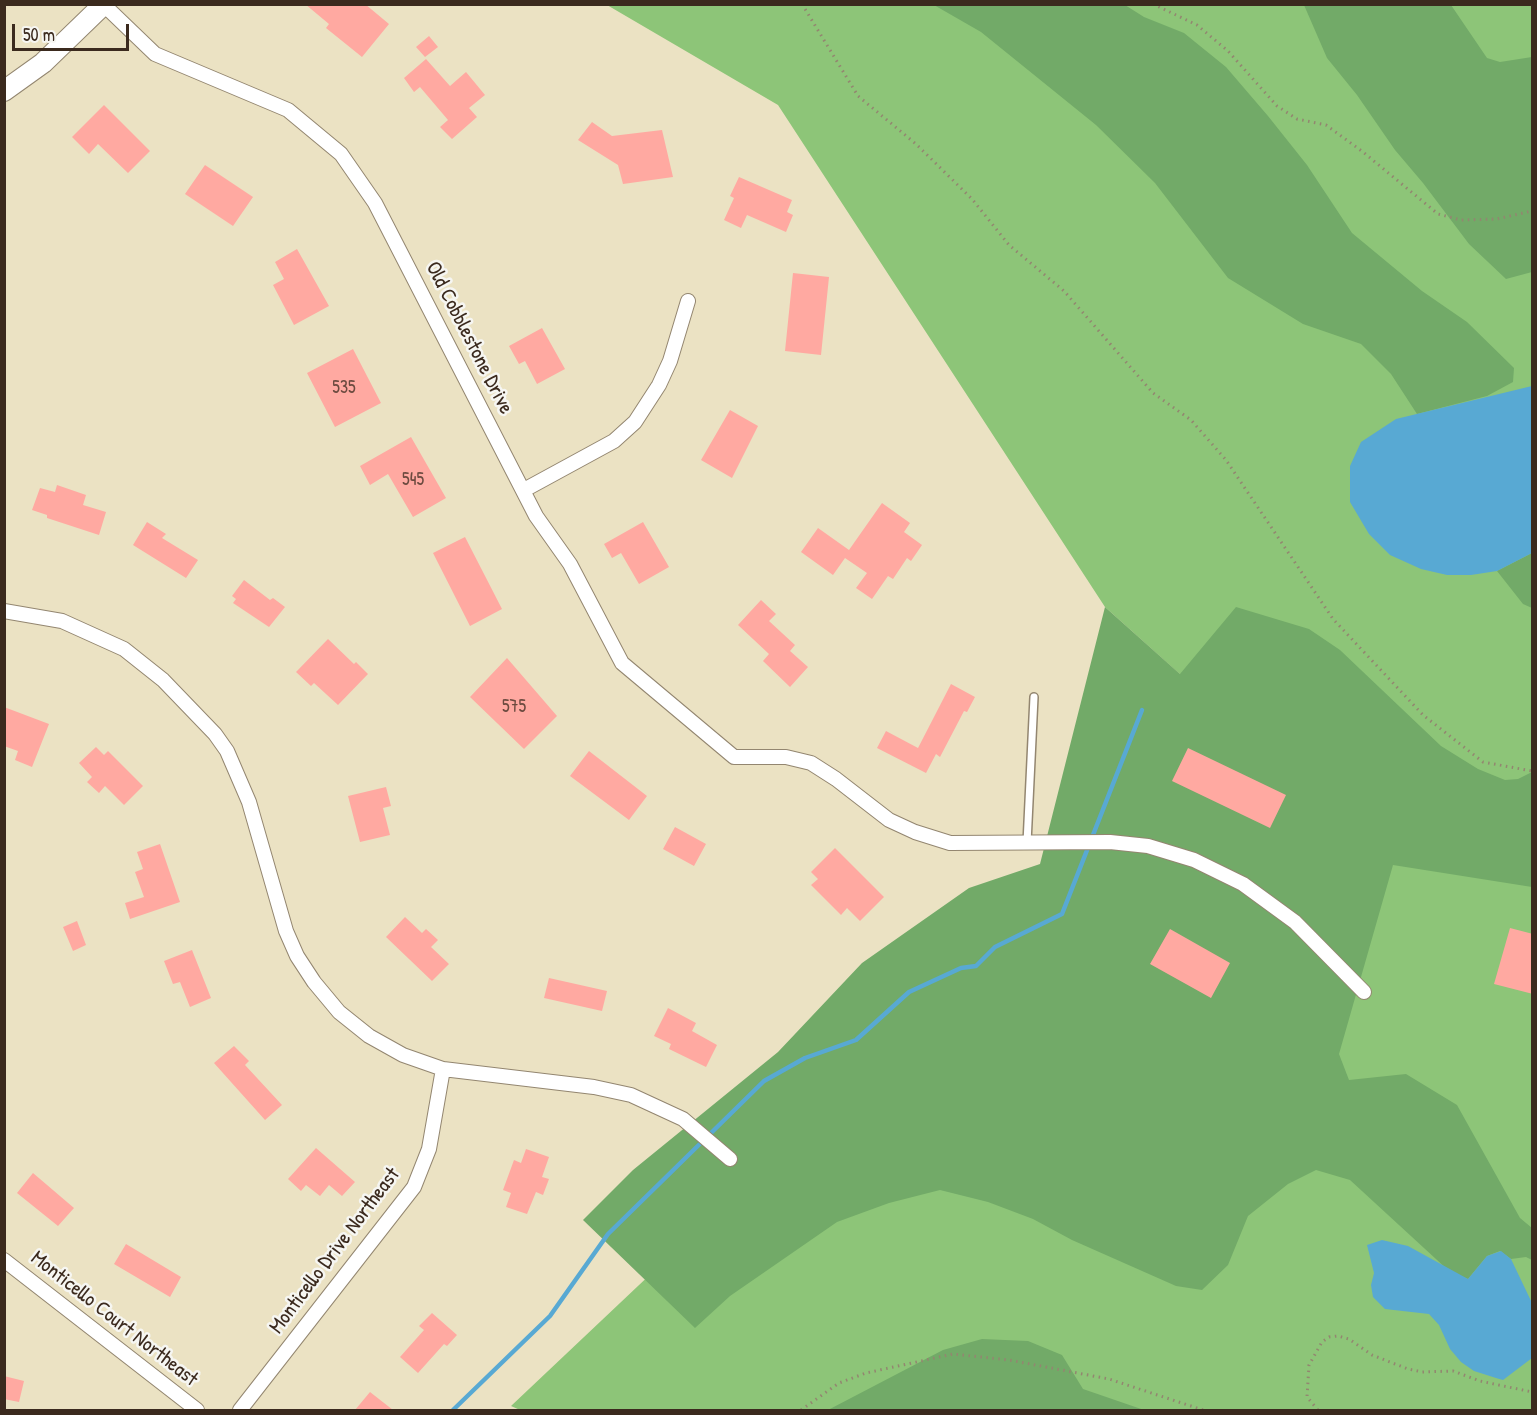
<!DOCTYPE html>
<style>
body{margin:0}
#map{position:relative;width:1537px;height:1415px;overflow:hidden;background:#ebe2c3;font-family:"Patrick Hand",sans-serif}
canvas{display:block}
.frame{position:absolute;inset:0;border:6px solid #3b2a1e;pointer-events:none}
.scale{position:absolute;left:12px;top:24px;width:117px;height:27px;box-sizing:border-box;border:3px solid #3b2a1e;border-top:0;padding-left:8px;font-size:18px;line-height:21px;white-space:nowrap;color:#3b2a1e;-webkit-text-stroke:4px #f6f6f2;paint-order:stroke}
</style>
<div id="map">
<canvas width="1537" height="1415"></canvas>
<div class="frame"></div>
<div class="scale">50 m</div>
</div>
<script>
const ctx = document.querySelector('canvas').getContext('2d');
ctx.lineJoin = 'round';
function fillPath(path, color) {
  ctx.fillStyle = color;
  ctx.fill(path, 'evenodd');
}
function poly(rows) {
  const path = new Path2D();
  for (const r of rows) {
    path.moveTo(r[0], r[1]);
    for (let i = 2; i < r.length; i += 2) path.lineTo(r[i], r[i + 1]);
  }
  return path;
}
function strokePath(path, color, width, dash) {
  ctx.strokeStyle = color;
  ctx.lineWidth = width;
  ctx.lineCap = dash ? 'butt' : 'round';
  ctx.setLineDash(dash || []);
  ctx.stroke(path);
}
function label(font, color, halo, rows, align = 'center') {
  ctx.font = font + ' "Patrick Hand",sans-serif';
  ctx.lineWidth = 5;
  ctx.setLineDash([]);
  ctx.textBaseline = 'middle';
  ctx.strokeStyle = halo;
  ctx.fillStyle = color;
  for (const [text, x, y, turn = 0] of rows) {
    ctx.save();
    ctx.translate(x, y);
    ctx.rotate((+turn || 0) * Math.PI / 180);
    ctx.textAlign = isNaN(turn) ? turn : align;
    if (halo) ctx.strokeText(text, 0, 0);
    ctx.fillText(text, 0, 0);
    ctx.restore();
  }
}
fillPath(poly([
 [607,5,1532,5,1532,1410,520,1410,511,1406,893,1045,1393,865,1105,607,778,105]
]), '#8dc578');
fillPath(poly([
 [934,5,1125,5,1144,17,1184,33,1226,67,1268,116,1307,165,1352,233,1422,291,1467,322,1514,368,1513,382,1487,396,1417,414,1391,374,1361,344,1303,324,1228,278,1155,183,1096,125,981,32],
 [1304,5,1451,5,1487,58,1500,62,1532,57,1532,272,1506,279,1469,244,1423,183,1395,150,1357,95,1327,58],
 [1532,553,1532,608,1523,604,1497,571],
 [1105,607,1180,674,1236,607,1309,629,1340,650,1441,746,1478,769,1505,780,1518,779,1532,772,1532,887,1393,865,1339,1054,1349,1080,1406,1074,1457,1105,1520,1218,1532,1228,1532,1260,1526,1257,1511,1259,1500,1251,1487,1256,1468,1279,1449,1271,1350,1180,1316,1170,1288,1184,1248,1216,1228,1265,1202,1290,1176,1286,1072,1240,1033,1219,988,1202,940,1190,889,1203,837,1222,730,1296,695,1328,583,1220,633,1170,778,1052,862,963,969,888,1040,864],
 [982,1339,1028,1341,1062,1355,1083,1389,1144,1410,828,1410,943,1350]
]), '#72aa68');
fillPath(poly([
 [1532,386,1532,553,1497,571,1471,575,1447,575,1421,569,1390,555,1369,534,1350,502,1350,466,1361,442,1396,419],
 [1382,1240,1408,1246,1468,1279,1487,1256,1501,1251,1511,1259,1532,1303,1532,1358,1503,1380,1496,1378,1474,1371,1461,1362,1450,1349,1439,1325,1429,1314,1385,1309,1373,1297,1371,1285,1374,1273,1367,1245]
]), '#58a9d3');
strokePath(poly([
 [453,1410,550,1316,608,1234,764,1081,805,1058,856,1040,909,992,961,968,976,966,995,947,1062,914,1142,710]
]), '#58a9d3', 4.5);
fillPath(poly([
 [305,4,365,4,389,24,362,57,326,28,329,24],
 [429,36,438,47,425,57,416,47],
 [426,59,450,86,466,72,485,95,469,108,477,117,452,139,440,127,448,120,420,87,414,92,404,78],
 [104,105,150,151,128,173,98,144,89,154,72,137],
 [592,122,612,136,662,130,673,177,623,184,618,165,578,140],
 [205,165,253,197,233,226,185,194],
 [739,177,792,200,787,212,793,215,786,232,747,215,741,228,724,220,734,198,730,196],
 [297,249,329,306,294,325,273,285,284,279,275,262],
 [793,273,829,277,821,355,785,351],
 [542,328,565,369,537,384,525,361,519,364,509,346],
 [353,349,381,403,335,427,307,373],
 [730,410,758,426,732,478,701,460],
 [411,437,446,498,413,517,388,474,370,485,360,466],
 [57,485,86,495,83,505,106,512,99,535,47,518,47,515,32,510,40,488,55,492],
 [882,503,910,523,904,532,922,545,911,561,907,558,893,579,888,576,872,599,856,588,867,573,845,558,833,575,801,552,818,528,849,550],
 [147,522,166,534,162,538,198,560,186,578,133,545],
 [643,522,669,567,639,584,621,553,612,558,604,544],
 [465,537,502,609,470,626,433,553],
 [244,580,270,600,273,598,285,607,269,627,233,603,236,599,232,596],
 [761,600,776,614,769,621,795,645,790,651,808,667,790,687,763,661,769,654,738,625],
 [328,639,354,664,356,662,368,674,338,705,314,683,311,686,296,672],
 [507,658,557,716,524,749,470,697],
 [951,684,975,697,967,712,964,711,940,757,936,754,926,773,877,748,886,731,918,748],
 [4,707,49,724,32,767,15,760,18,751,4,746],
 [96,747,104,755,108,751,143,786,124,805,105,786,99,793,87,782,92,777,79,763],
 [1188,748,1286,795,1270,828,1172,781],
 [589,751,647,796,629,820,570,776],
 [386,787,391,806,383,808,390,835,360,842,348,796],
 [675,827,706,844,694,866,663,849],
 [160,844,180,902,130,919,125,903,144,897,135,872,143,869,137,852],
 [835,848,884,897,860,921,847,908,841,915,811,885,818,879,811,872],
 [405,917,422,933,426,929,438,940,431,947,449,964,432,981,386,937],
 [77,921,86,945,73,951,63,927],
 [1510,928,1533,934,1533,994,1494,984],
 [1170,929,1230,963,1211,998,1150,964],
 [192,950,211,998,190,1007,180,982,173,984,164,961],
 [549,978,607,991,602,1011,544,998],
 [668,1008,696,1023,692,1031,717,1045,706,1067,669,1049,671,1044,654,1036],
 [234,1046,249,1061,245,1065,282,1105,265,1120,214,1063],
 [316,1148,355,1182,342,1196,329,1185,320,1196,306,1185,301,1191,288,1179],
 [526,1149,549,1157,542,1177,549,1179,543,1195,536,1192,527,1214,506,1207,511,1193,503,1190,514,1160,521,1163],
 [33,1173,74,1208,58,1226,17,1193],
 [126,1244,181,1277,170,1297,114,1264],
 [432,1313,457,1335,447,1346,444,1344,418,1373,400,1357,424,1330,419,1326],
 [4,1376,24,1381,19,1402,4,1399],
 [370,1392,393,1410,355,1410]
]), '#ffa9a1');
const lane = poly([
 [1027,843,1034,697]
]);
const street = poly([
 [104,5,155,54,288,110,341,154,375,203,536,516,570,564,622,663,734,757,786,757,811,763,836,779,889,820,915,832,950,843,1110,842,1148,846,1194,860,1243,884,1295,922,1364,992],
 [524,490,614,441,635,422,659,385,670,361,688,301],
 [4,611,62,621,124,649,163,680,215,734,227,751,249,802,286,931,297,956,314,982,339,1012,369,1036,403,1055,443,1069,594,1087,631,1095,683,1119,730,1159],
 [4,1260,197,1410],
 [240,1410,414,1187,429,1149,443,1069]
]);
const secondary = poly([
 [4,91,43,63,104,4]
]);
strokePath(lane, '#938670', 10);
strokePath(street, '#938670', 16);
strokePath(secondary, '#938670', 22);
strokePath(poly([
 [802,4,858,96,916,144,972,199,1009,245,1064,291,1153,393,1191,420,1226,460,1333,619,1423,715,1483,762,1532,771],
 [1153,4,1197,25,1228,51,1277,106,1297,119,1326,125,1363,152,1438,214,1461,220,1497,219,1532,211],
 [801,1410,839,1383,866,1373,953,1354,1009,1360,1109,1379,1203,1410],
 [1318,1410,1307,1397,1309,1365,1322,1342,1329,1337,1338,1336,1349,1339,1372,1355,1408,1369,1422,1372,1453,1371,1480,1381,1532,1392]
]), '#938670', 3, [1.5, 4.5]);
strokePath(lane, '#fff', 7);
strokePath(street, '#fff', 14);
strokePath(secondary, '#fff', 20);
label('18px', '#6c4a3f', null, [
 ["535",344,388],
 ["545",413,480],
 ["575",514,707]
]);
label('21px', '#3b2a1e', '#f6f6f2', [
 ["Old Cobblestone Drive",469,338,63],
 ["Monticello Drive Northeast",335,1251,-53],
 ["Monticello Court Northeast",114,1319,38]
]);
</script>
